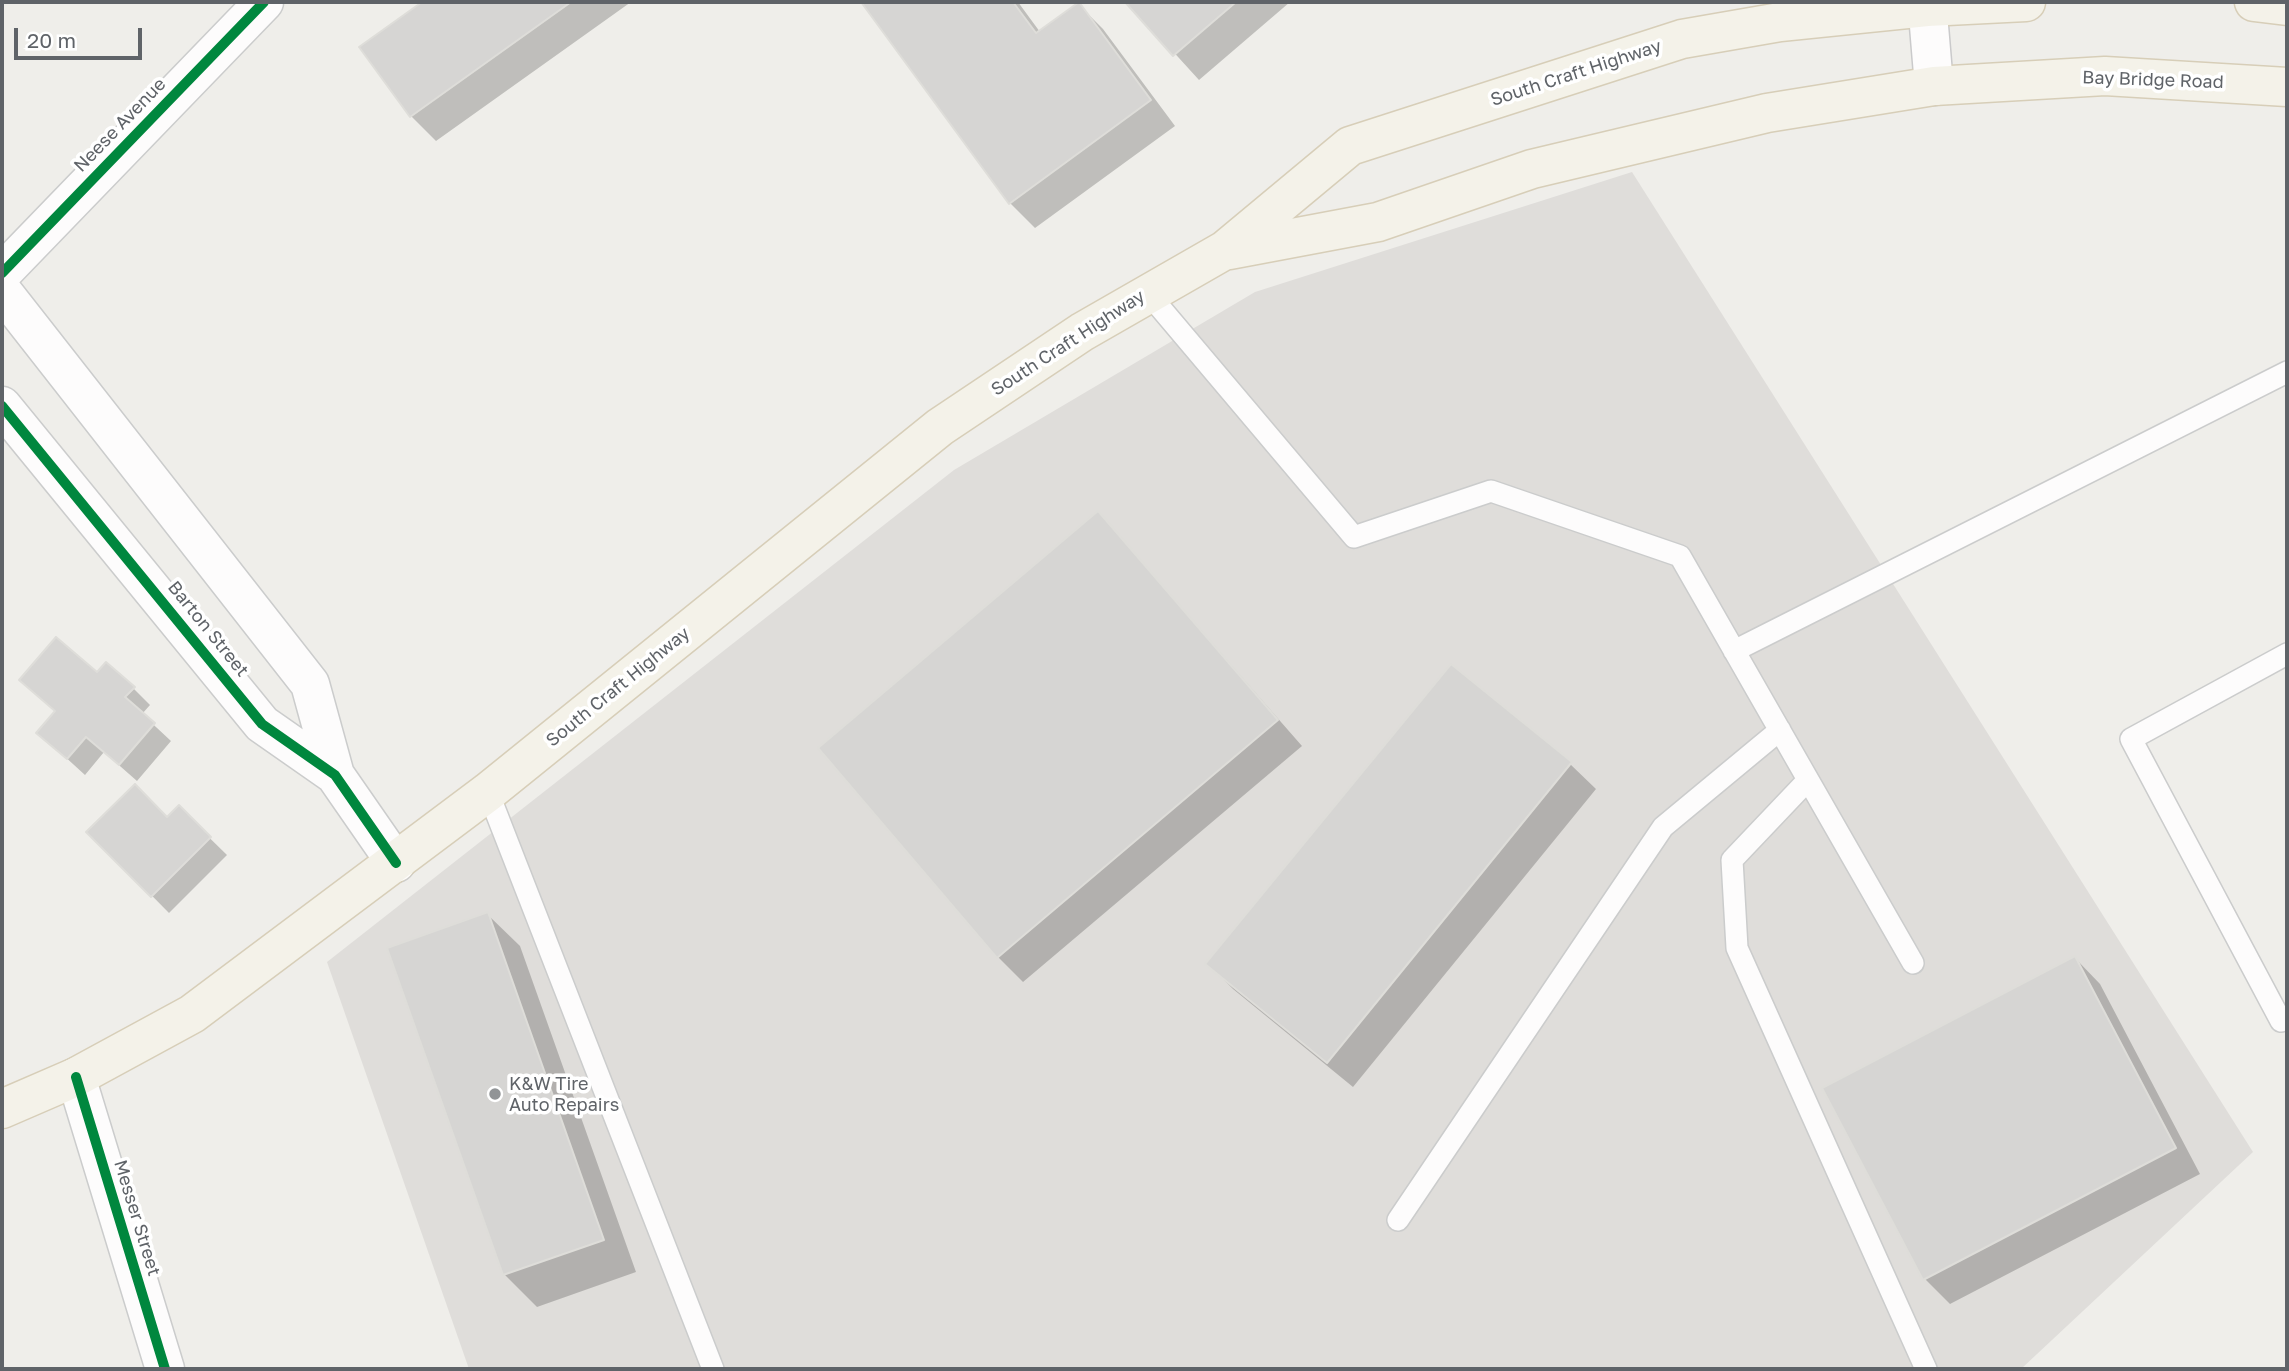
<!DOCTYPE html>
<style>
body{margin:0}
#map{position:relative;width:2289px;height:1371px;overflow:hidden;background:#efeeea;font-family:"Golos Text",sans-serif}
canvas{display:block}
.frame{position:absolute;inset:0;border:4px solid #5f6368;pointer-events:none}
.scale{position:absolute;left:14px;top:28px;width:128px;height:32px;box-sizing:border-box;border:4px solid #5f6368;border-top:0;padding-left:9px;font-size:21px;line-height:24px;white-space:nowrap;color:#5f6368;-webkit-text-stroke:5px #fff;paint-order:stroke}
</style>
<div id="map">
<canvas width="2289" height="1371"></canvas>
<div class="frame"></div>
<div class="scale">20 m</div>
</div>
<script>
const ctx = document.querySelector('canvas').getContext('2d');
ctx.lineJoin = 'round';
function fillPath(path, color) {
  ctx.fillStyle = color;
  ctx.fill(path, 'evenodd');
}
function poly(rows) {
  const path = new Path2D();
  for (const r of rows) {
    path.moveTo(r[0], r[1]);
    for (let i = 2; i < r.length; i += 2) path.lineTo(r[i], r[i + 1]);
  }
  return path;
}
function strokePath(path, color, width, dash) {
  ctx.strokeStyle = color;
  ctx.lineWidth = width;
  ctx.lineCap = dash ? 'butt' : 'round';
  ctx.setLineDash(dash || []);
  ctx.stroke(path);
}
function label(font, color, halo, rows, align = 'center') {
  ctx.font = font + ' "Golos Text",sans-serif';
  ctx.lineWidth = 7;
  ctx.setLineDash([]);
  ctx.textBaseline = 'middle';
  ctx.strokeStyle = halo;
  ctx.fillStyle = color;
  for (const [text, x, y, turn = 0] of rows) {
    ctx.save();
    ctx.translate(x, y);
    ctx.rotate((+turn || 0) * Math.PI / 180);
    ctx.textAlign = isNaN(turn) ? turn : align;
    if (halo) ctx.strokeText(text, 0, 0);
    ctx.fillText(text, 0, 0);
    ctx.restore();
  }
}
fillPath(poly([
 [1632,172,2253,1152,2021,1369,469,1369,327,962,954,470,1255,292]
]), '#dfddda');
fillPath(poly([
 [425,2,631,2,436,141,411,116,361,47],
 [863,2,1018,2,1040,32,1078,4,1103,29,1175,126,1035,228,1010,203],
 [1128,2,1290,2,1199,80],
 [1098,513,1302,746,1023,982,998,957,820,749],
 [97,674,133,688,150,705,142,714,171,741,137,781,104,752,85,775,39,733,56,712,39,697],
 [1570,764,1596,789,1353,1087,1233,989,1208,964],
 [179,808,227,855,169,913,89,832,168,820],
 [487,914,520,946,636,1272,537,1307,505,1275,389,949],
 [2075,958,2100,984,2200,1174,1950,1304,1925,1279]
]), '#0003');
const building = poly([
 [422,2,571,2,410,117,359,47,422,2],
 [861,2,1013,2,1036,33,1079,2,1151,100,1009,204,861,2],
 [1125,2,1236,2,1173,56,1125,2],
 [1098,511,1278,720,997,958,818,748,1098,511],
 [56,637,97,672,106,662,135,687,125,697,155,723,119,765,86,737,67,759,36,733,55,711,19,680,56,637],
 [1451,664,1572,762,1327,1063,1205,964,1451,664],
 [135,784,167,817,179,805,211,837,151,897,86,832,135,784],
 [488,912,604,1240,503,1275,387,948,488,912],
 [2075,956,2176,1148,1923,1280,1822,1088,2075,956]
]);
fillPath(building, '#d6d5d3');
strokePath(building, '#deddd9', 2);
const lane = poly([
 [1147,292,1354,537,1491,491,1680,556,1913,963],
 [1734,651,2287,372],
 [2287,654,2131,739,2281,1021,2287,1018],
 [1808,780,1732,860,1737,948,1926,1369],
 [488,792,713,1369],
 [1398,1220,1663,827,1780,730]
]);
const street = poly([
 [2,273,264,2],
 [2,291,310,684,335,775],
 [2,406,262,724,335,775,396,863],
 [76,1077,165,1369]
]);
const secondary = poly([
 [1927,2,1934,86]
]);
const primary = poly([
 [2254,2,2287,6],
 [1229,250,1378,222,1532,169,1767,113,1934,86,2105,76,2287,87],
 [2,1109,76,1077,192,1014,488,792,940,427,1082,332,1225,250,1350,146,1682,39,1780,22,1927,7,2026,2]
]);
strokePath(lane, '#cbcccc', 24);
strokePath(street, '#cbcccc', 41);
strokePath(secondary, '#cacacb', 41);
strokePath(primary, '#d7ceb8', 41);
strokePath(lane, '#fdfcfc', 21);
strokePath(street, '#fdfcfc', 38);
strokePath(secondary, '#fdfcfc', 38);
strokePath(primary, '#f4f2e9', 38);
strokePath(poly([
 [2,273,264,2],
 [2,406,262,724,335,775,396,863],
 [76,1077,165,1369]
]), '#00873e', 10);
for (const [x, y, r, color] of [
 [495,1094,7,"#919496"]
]) {
  const dot = new Path2D();
  dot.arc(x, y, r, 0, 2 * Math.PI);
  ctx.fillStyle = color;
  ctx.fill(dot);
  strokePath(dot, '#fff', 2.5);
}
label('18px', '#5f6368', '#fff', [
 ["South Craft Highway",1576,73,-18],
 ["Bay Bridge Road",2153,80,2],
 ["Neese Avenue",120,125,-46],
 ["South Craft Highway",1068,343,-33],
 ["Barton Street",208,629,51],
 ["South Craft Highway",618,687,-39],
 ["Messer Street",137,1218,73]
]);
label('18px', '#5f6368', '#fff', [
 ["K&W Tire",509,1084],
 ["Auto Repairs",509,1105]
], 'left');
</script>
